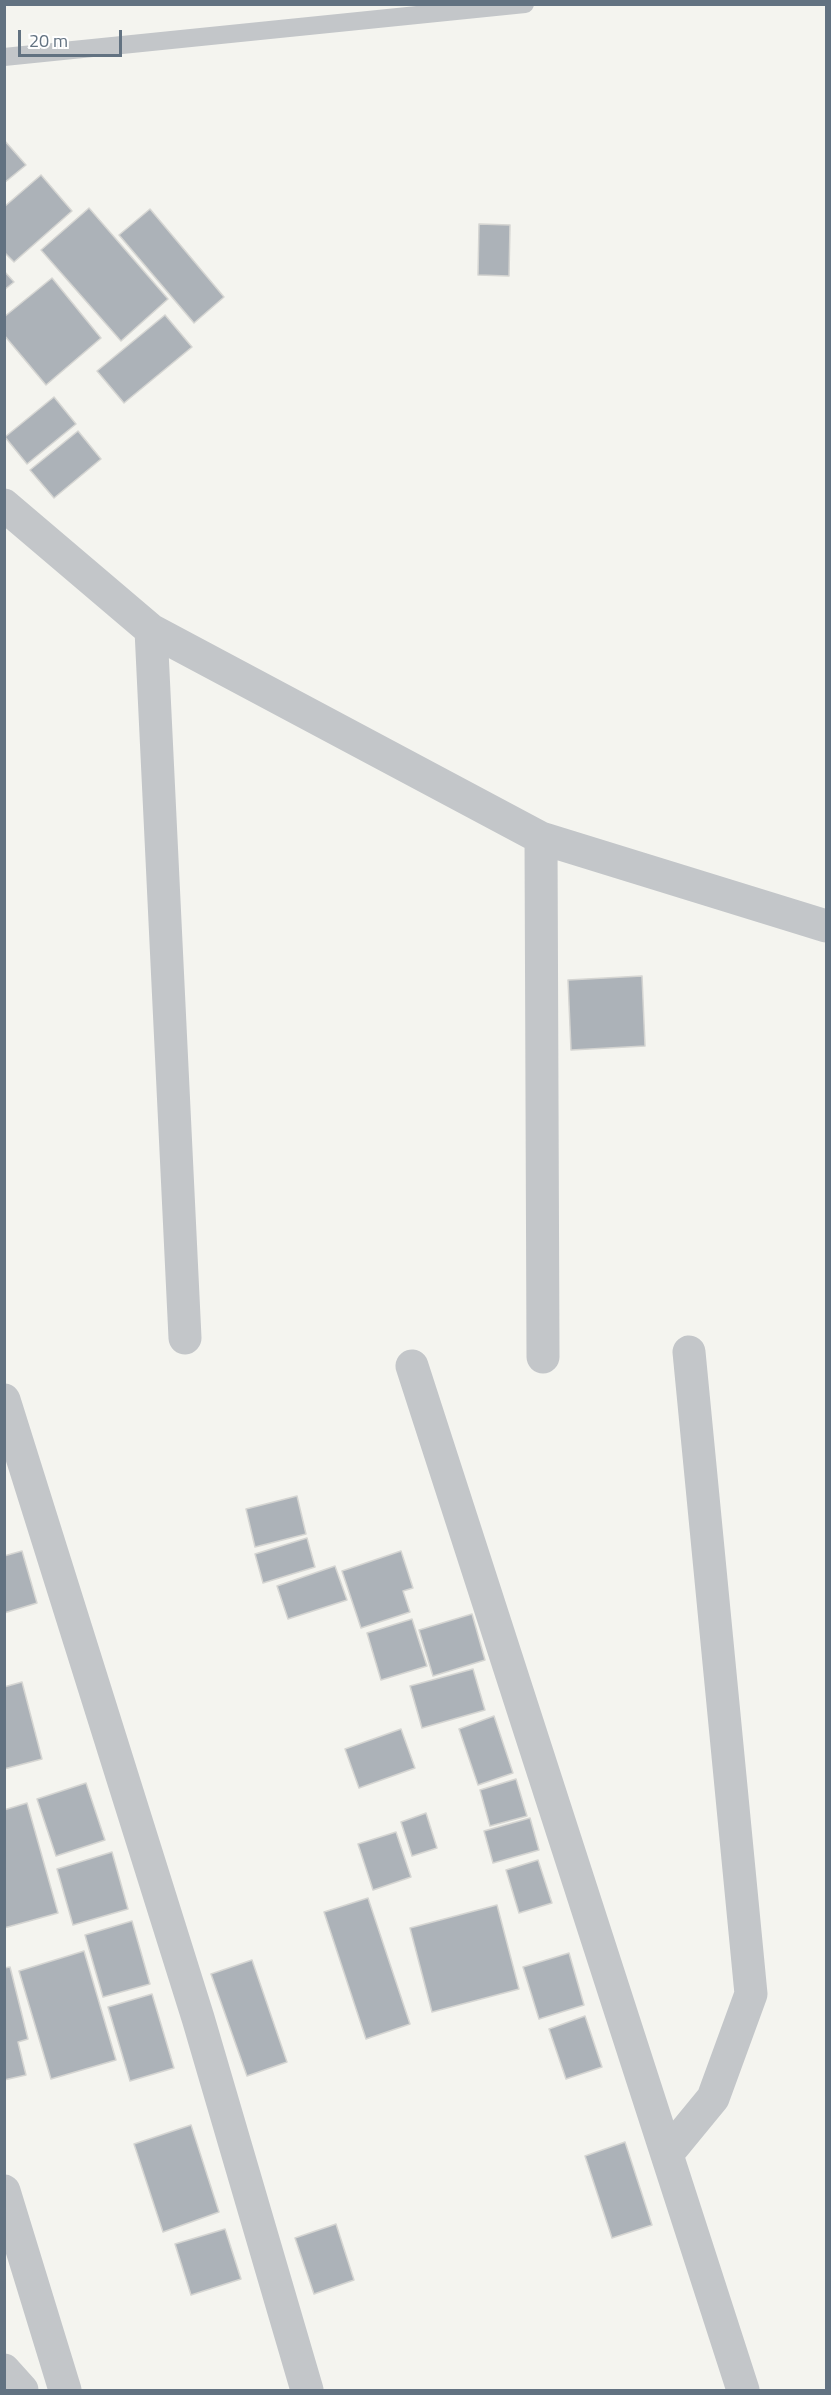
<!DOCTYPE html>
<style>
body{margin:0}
#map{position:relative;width:831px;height:2395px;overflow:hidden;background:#f4f4ef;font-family:"Titillium Web",sans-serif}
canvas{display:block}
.frame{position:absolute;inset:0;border:6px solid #627281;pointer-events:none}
.scale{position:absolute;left:18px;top:30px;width:104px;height:27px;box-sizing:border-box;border:3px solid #627281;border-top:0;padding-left:8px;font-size:18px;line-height:21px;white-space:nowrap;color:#627281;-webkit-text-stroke:4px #fff;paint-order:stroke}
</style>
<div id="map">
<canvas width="831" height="2395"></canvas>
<div class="frame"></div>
<div class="scale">20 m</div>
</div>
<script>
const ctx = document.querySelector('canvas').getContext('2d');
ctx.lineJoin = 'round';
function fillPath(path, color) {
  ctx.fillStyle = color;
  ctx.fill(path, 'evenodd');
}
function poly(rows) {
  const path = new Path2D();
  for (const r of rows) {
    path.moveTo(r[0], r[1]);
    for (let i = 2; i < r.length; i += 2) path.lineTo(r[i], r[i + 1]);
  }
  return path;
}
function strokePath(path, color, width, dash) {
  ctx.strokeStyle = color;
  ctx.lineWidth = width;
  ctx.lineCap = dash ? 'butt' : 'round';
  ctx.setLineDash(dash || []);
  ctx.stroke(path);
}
const building = poly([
 [4,140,26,165,4,183,4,140],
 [41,175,72,211,14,262,4,252,4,207,41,175],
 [89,208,168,299,121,341,41,250,89,208],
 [150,209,224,297,194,323,119,235,150,209],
 [479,224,510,225,509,276,478,275,479,224],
 [4,271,14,282,4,290,4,271],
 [52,278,101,338,46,385,4,335,4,317,52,278],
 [165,315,192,347,124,403,97,371,165,315],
 [54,397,76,424,27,464,5,437,54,397],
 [78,431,101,459,54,498,30,470,78,431],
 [642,976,645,1046,571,1050,568,980,642,976],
 [297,1496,306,1534,255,1547,246,1509,297,1496],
 [307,1538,315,1567,263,1583,255,1554,307,1538],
 [22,1551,37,1603,4,1613,4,1556,22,1551],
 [401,1551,413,1588,403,1591,410,1612,361,1628,342,1571,401,1551],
 [335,1566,347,1600,288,1619,277,1586,335,1566],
 [472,1614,485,1660,433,1676,419,1630,472,1614],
 [412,1619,427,1666,381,1680,367,1633,412,1619],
 [473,1669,485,1710,422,1728,410,1686,473,1669],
 [22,1682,42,1759,4,1769,4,1687,22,1682],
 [494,1716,513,1773,478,1785,459,1729,494,1716],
 [401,1729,415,1768,359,1788,345,1749,401,1729],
 [516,1779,527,1816,490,1826,480,1790,516,1779],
 [86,1783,105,1840,56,1856,37,1799,86,1783],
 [27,1803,58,1913,4,1928,4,1810,27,1803],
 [426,1813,437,1848,412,1856,401,1822,426,1813],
 [530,1818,539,1850,493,1863,484,1831,530,1818],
 [396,1832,411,1877,373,1890,358,1844,396,1832],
 [112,1852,128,1909,73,1925,57,1869,112,1852],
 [538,1860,552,1903,519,1913,506,1870,538,1860],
 [368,1898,410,2024,366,2039,324,1912,368,1898],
 [497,1905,519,1989,432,2012,410,1928,497,1905],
 [132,1921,150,1984,103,1997,85,1935,132,1921],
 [84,1951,116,2060,51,2079,19,1971,84,1951],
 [569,1953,584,2005,539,2019,523,1967,569,1953],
 [252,1960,287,2062,247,2076,211,1974,252,1960],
 [10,1967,28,2039,18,2042,26,2075,4,2080,4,1968,10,1967],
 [152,1994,174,2068,130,2081,108,2007,152,1994],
 [585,2016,602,2067,566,2079,549,2029,585,2016],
 [191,2125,219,2212,163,2232,134,2144,191,2125],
 [625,2142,652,2225,612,2238,585,2156,625,2142],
 [336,2224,354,2280,314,2294,295,2238,336,2224],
 [225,2229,241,2279,191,2295,175,2244,225,2229]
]);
fillPath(building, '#acb2b8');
strokePath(building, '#d5d5d2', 1.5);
strokePath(poly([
 [4,57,525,4]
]), '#c3c6c9', 18);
strokePath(poly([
 [4,505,151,630,541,838,826,926],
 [151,630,185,1338],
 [541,838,543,1357],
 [412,1366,743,2390],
 [4,1400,198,2018,307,2390],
 [667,2154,713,2098,751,1994,689,1352],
 [4,2191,65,2390],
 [4,2370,22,2390]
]), '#c3c6c9', 33);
</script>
